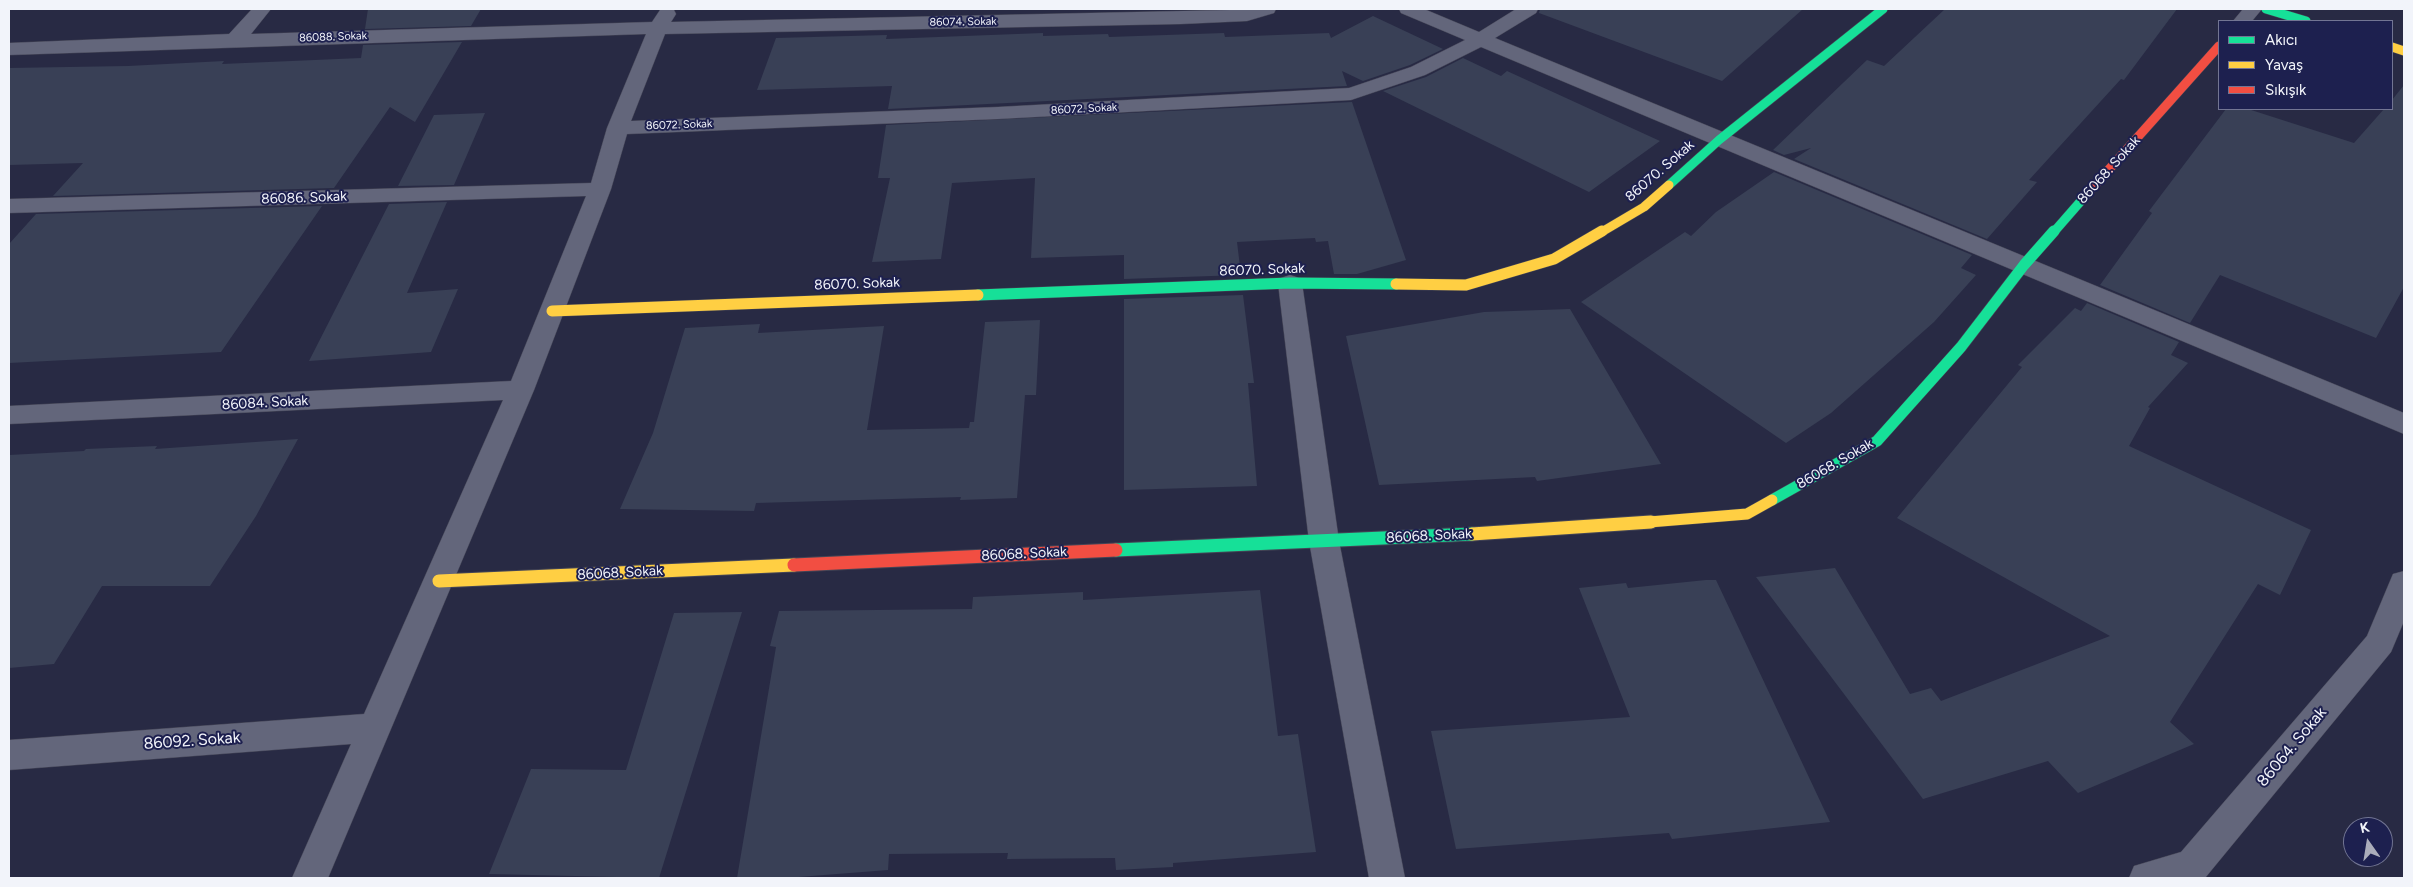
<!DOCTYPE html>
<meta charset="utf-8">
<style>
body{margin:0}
#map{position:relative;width:2413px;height:887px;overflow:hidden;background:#282a44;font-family:Figtree,sans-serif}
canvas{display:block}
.frame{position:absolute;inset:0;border:10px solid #f2f4fa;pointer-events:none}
.legend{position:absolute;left:2218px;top:20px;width:175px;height:90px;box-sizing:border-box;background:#1d204f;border:1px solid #727593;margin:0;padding:6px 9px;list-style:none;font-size:15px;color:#f2f4fa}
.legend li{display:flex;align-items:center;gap:10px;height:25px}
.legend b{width:25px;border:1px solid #727593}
.north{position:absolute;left:2343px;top:817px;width:50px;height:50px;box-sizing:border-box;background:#1d204f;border:1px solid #727593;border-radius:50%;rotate:347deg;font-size:14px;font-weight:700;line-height:20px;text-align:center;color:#f2f4fa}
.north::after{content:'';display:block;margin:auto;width:18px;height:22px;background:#abadba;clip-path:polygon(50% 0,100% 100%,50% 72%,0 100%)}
</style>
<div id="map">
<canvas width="2413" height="887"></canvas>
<div class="frame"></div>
<ul class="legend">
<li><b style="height:6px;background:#16e098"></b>Akıcı</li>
<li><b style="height:6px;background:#ffcf43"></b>Yavaş</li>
<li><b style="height:6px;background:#f24e42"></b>Sıkışık</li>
</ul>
<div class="north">K</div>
</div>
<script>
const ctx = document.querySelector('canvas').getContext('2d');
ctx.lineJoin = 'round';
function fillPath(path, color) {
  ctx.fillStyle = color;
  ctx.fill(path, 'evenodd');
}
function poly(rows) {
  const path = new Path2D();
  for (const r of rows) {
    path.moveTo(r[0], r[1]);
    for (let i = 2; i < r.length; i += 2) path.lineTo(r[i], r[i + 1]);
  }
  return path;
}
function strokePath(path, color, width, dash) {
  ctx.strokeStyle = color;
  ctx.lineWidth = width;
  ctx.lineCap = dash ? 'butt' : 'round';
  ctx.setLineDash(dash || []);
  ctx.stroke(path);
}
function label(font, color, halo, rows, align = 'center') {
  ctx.font = font + ' Figtree,sans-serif';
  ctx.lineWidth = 4;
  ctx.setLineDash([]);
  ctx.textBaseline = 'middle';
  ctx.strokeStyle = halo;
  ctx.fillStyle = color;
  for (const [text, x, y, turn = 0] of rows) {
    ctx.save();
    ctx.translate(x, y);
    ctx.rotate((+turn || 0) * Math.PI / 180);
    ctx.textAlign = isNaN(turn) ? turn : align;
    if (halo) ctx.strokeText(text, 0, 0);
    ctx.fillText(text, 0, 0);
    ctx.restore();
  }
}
fillPath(poly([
 [368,9,481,9,471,26,365,29],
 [1540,9,1803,9,1722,81,1539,13],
 [1945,9,2177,9,2124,80,2121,79,2029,180,2037,182,1987,239,1794,159,1811,148,1784,155,1773,150,1867,60,1884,66],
 [1373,16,1443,49,1410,65,1363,81,1342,71,1347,86,888,109,892,86,757,90,776,38,887,35,886,39,1043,33,1043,36,1108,34,1109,37,1224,33,1225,37,1329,33,1331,38],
 [462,42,415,122,390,107,334,188,53,196,83,163,9,165,9,68,128,66,224,61,222,64,361,58,363,45],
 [1463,58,1501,76,1507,71,1660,141,1589,192,1383,91,1426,77],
 [2404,85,2404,287,2376,338,2220,275,2190,323,2100,285,2152,213,2149,211,2226,109,2248,109,2354,143,2384,109,2392,109,2392,100],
 [1352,102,1406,260,1357,274,1334,274,1328,241,1316,242,1315,238,1237,242,1241,275,1124,279,1124,255,1031,258,1035,178,952,183,941,259,872,262,890,178,878,178,886,125],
 [485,113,454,185,398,186,434,115],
 [1774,172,1972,255,1961,268,1976,275,1934,322,1831,413,1786,443,1581,302,1685,232,1691,236,1716,212],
 [447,202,407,293,458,289,431,352,309,361,389,204],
 [322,206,221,352,9,363,9,244,36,214],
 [1243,295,1254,383,1248,383,1257,486,1124,490,1124,299],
 [2087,303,2179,342,2171,355,2188,363,2148,407,2150,408,2129,446,2311,530,2280,595,2258,584,2170,722,2194,744,2078,793,2048,761,1923,799,1756,577,1835,568,1910,694,1931,688,1941,701,2110,636,1897,518,2022,367,2018,365,2075,308,2081,311],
 [1570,309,1661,464,1537,481,1535,477,1379,485,1346,336,1484,312],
 [1040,320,1036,395,1025,395,1017,498,960,500,961,497,756,503,754,511,620,509,653,433,685,328,760,324,758,333,884,326,867,430,969,428,970,422,974,422,985,322],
 [298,439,256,516,210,586,102,586,54,664,9,668,9,455,84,451,86,449,157,446,155,449],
 [1706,580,1716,580,1830,822,1672,839,1669,833,1456,849,1431,731,1630,717,1579,588,1626,583,1628,588],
 [1260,590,1278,736,1298,734,1316,852,1173,863,1173,867,1116,870,1115,858,1007,859,1008,853,889,854,888,870,786,878,737,878,776,647,770,646,779,611,972,609,973,597,1083,592,1083,600],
 [742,612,659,878,489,874,531,769,626,770,674,613]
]), '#394056');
const street = poly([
 [252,9,271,9,251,34,652,22,660,10,665,9,674,10,676,14,671,22,1276,9,1274,13,1247,21,1181,24,665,34,631,121,998,107,1349,88,1411,67,1465,40,1401,13,1399,9,1424,9,1479,32,1516,9,1538,9,1536,13,1495,38,2404,413,2404,434,1481,47,1425,75,1351,100,998,119,627,134,611,189,534,390,328,878,292,878,351,744,9,770,9,740,364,714,503,400,9,424,9,406,511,381,586,196,9,213,9,199,591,183,607,128,646,34,9,55,9,43,229,34,252,9],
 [2243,9,2262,9,2252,21,2233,21,2243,9],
 [1290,275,1299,278,1302,283,1339,541,1405,878,1369,878,1309,541,1278,283,1281,278,1290,275],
 [2404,571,2404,621,2391,652,2205,878,2129,878,2134,866,2181,852,2367,636,2393,574,2404,571]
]);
const fastFar2 = poly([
 [2266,9,2306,21],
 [1669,185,1719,140,1883,9],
 [2053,233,2087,194]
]);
const fastFar1 = poly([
 [978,295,1290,283,1396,284],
 [1772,500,1877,441,1961,347,2024,265,2054,231]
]);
const fast = poly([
 [1116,550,1472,534]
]);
const slowFar2 = poly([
 [2392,47,2404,51],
 [1600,233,1644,207,1669,185]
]);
const slowFar1 = poly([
 [1396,284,1466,285,1554,259,1602,231],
 [552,311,978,295],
 [1637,523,1747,514,1772,500]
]);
const slow = poly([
 [1472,534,1651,522],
 [439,581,794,565]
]);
const jamFar1 = poly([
 [2087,194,2219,46]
]);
const jam = poly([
 [794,565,1116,550]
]);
strokePath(street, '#444556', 1);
strokePath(fastFar2, '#444556', 10);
strokePath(fastFar1, '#444556', 12);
strokePath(fast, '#444556', 15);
strokePath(slowFar2, '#444556', 10);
strokePath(slowFar1, '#444556', 12);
strokePath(slow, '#444556', 15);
strokePath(jamFar1, '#444556', 10);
strokePath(jam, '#444556', 15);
fillPath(street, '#63667b');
strokePath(fastFar2, '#16e098', 9);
strokePath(fastFar1, '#16e098', 11);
strokePath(fast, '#16e098', 13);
strokePath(slowFar2, '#ffcf43', 9);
strokePath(slowFar1, '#ffcf43', 11);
strokePath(slow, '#ffcf43', 13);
strokePath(jamFar1, '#f24e42', 9);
strokePath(jam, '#f24e42', 13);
label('11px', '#f2f4fa', '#1d204f', [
 ["86074. Sokak",963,22,-1],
 ["86088. Sokak",333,37,-2],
 ["86072. Sokak",1084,109,-3],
 ["86072. Sokak",679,125,-2]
]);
label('14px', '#f2f4fa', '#1d204f', [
 ["86068. Sokak",2109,170,-48],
 ["86070. Sokak",1660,171,-41],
 ["86086. Sokak",304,198,-2],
 ["86070. Sokak",1262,270,-2],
 ["86070. Sokak",857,284,-2],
 ["86084. Sokak",265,403,-3],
 ["86068. Sokak",1835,464,-30],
 ["86068. Sokak",1429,536,-3],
 ["86068. Sokak",1024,554,-3],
 ["86068. Sokak",620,573,-3]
]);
label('16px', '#f2f4fa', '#1d204f', [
 ["86092. Sokak",192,741,-4],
 ["86064. Sokak",2292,747,-50]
]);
</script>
